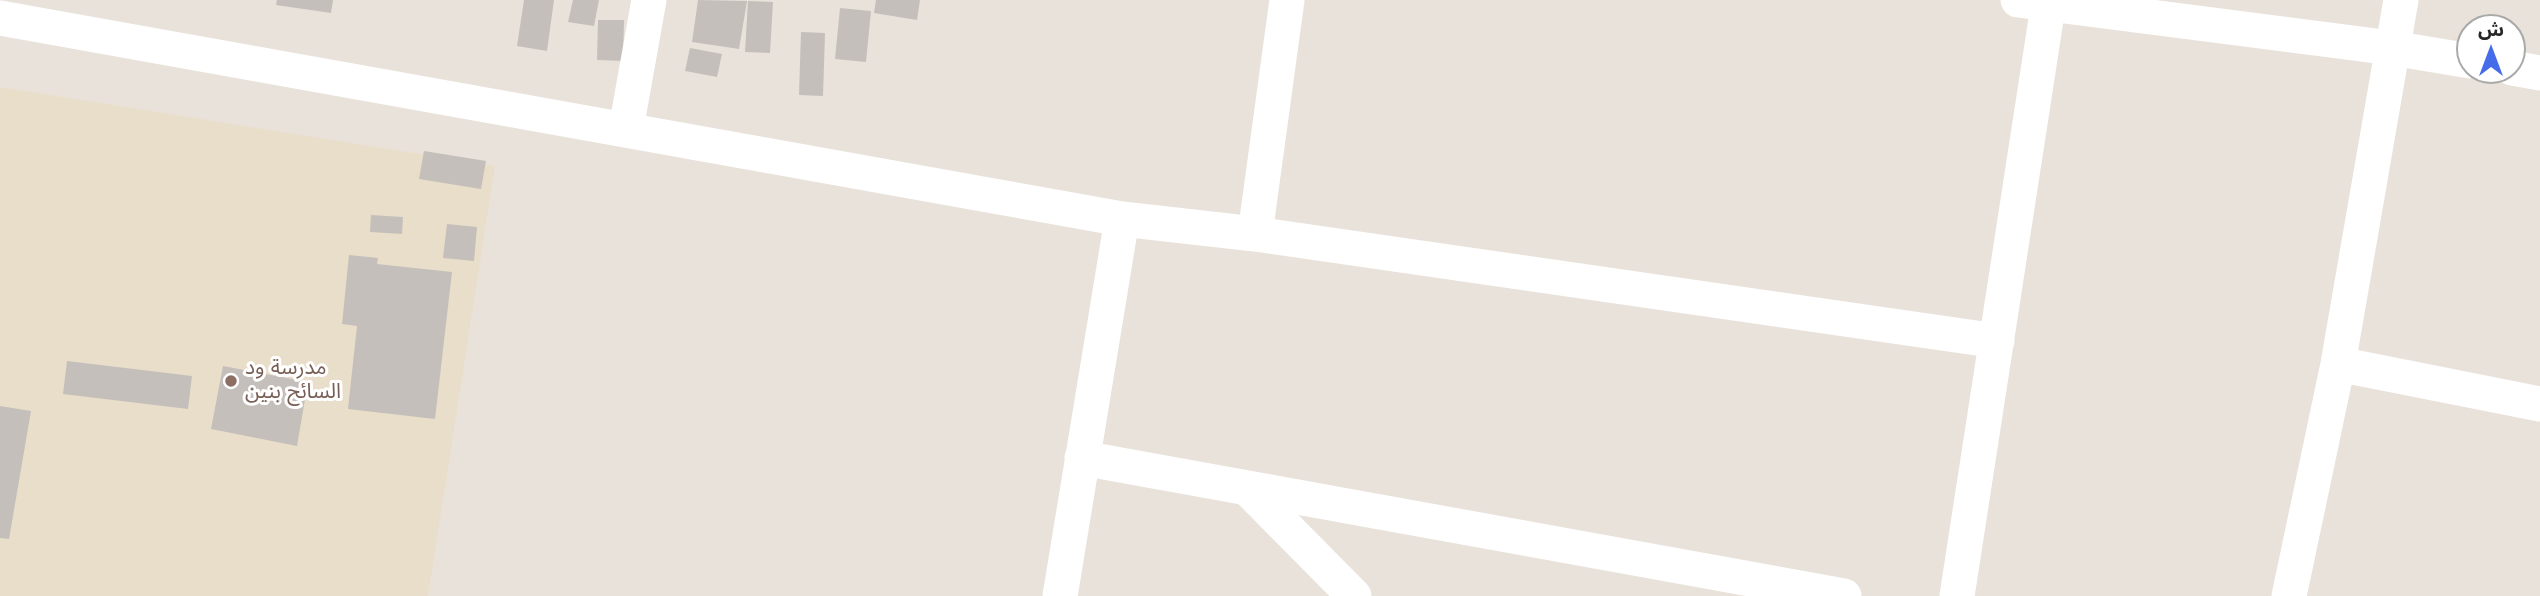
<!DOCTYPE html>
<meta charset="utf-8">
<style>
body{margin:0}
#map{position:relative;width:2540px;height:596px;overflow:hidden;background:#e9e2da;font-family:Jost,"Noto Sans Arabic",sans-serif}
canvas{display:block}
.north{position:absolute;left:2456px;top:14px;width:70px;height:70px;box-sizing:border-box;background:#fff;border:2px solid #a9a9a9;border-radius:50%;rotate:0deg;font-size:19px;font-weight:700;line-height:28px;text-align:center;color:#272727}
.north::after{content:'';display:block;margin:auto;width:24px;height:32px;background:#476ce9;clip-path:polygon(50% 0,100% 100%,50% 72%,0 100%)}
</style>
<div id="map">
<canvas width="2540" height="596"></canvas>
<div class="north">ش</div>
</div>
<script>
const ctx = document.querySelector('canvas').getContext('2d');
ctx.lineJoin = 'round';
function fillPath(path, color) {
  ctx.fillStyle = color;
  ctx.fill(path, 'evenodd');
}
function poly(rows) {
  const path = new Path2D();
  for (const r of rows) {
    path.moveTo(r[0], r[1]);
    for (let i = 2; i < r.length; i += 2) path.lineTo(r[i], r[i + 1]);
  }
  return path;
}
function strokePath(path, color, width, dash) {
  ctx.strokeStyle = color;
  ctx.lineWidth = width;
  ctx.lineCap = dash ? 'butt' : 'round';
  ctx.setLineDash(dash || []);
  ctx.stroke(path);
}
function label(font, color, halo, rows, align = 'center') {
  ctx.font = font + ' Jost,"Noto Sans Arabic",sans-serif';
  ctx.lineWidth = 6;
  ctx.setLineDash([]);
  ctx.textBaseline = 'middle';
  ctx.strokeStyle = halo;
  ctx.fillStyle = color;
  for (const [text, x, y, turn = 0] of rows) {
    ctx.save();
    ctx.translate(x, y);
    ctx.rotate((+turn || 0) * Math.PI / 180);
    ctx.textAlign = isNaN(turn) ? turn : align;
    if (halo) ctx.strokeText(text, 0, 0);
    ctx.fillText(text, 0, 0);
    ctx.restore();
  }
}
fillPath(poly([
 [0,87,495,166,428,596,0,596]
]), '#e9deca');
fillPath(poly([
 [277,0,333,0,331,13,276,5],
 [524,0,554,0,547,51,517,46],
 [573,0,599,0,594,26,568,22],
 [698,0,747,1,739,49,692,42],
 [876,0,920,0,917,20,874,13],
 [748,1,773,2,770,53,745,52],
 [840,8,871,11,866,62,835,59],
 [598,20,624,20,623,61,597,60],
 [801,32,825,33,823,96,799,95],
 [690,48,722,54,717,77,685,71],
 [424,151,486,161,481,189,419,179],
 [371,215,403,217,402,234,370,232],
 [447,224,477,227,474,261,443,258],
 [349,255,378,258,377,264,452,272,435,419,348,409,357,326,342,324],
 [67,361,192,376,188,409,63,394],
 [223,366,308,382,297,446,211,429],
 [0,406,31,411,9,539,0,538]
]), '#c4bfba');
strokePath(poly([
 [2018,0,2392,48,2470,61],
 [0,18,1122,219,1255,234,1997,341],
 [2512,68,2540,73],
 [626,129,649,0],
 [1255,234,1287,0],
 [2338,364,2540,404],
 [1082,458,1844,596],
 [1247,488,1354,596],
 [1060,596,1122,219],
 [1957,596,2049,0],
 [2289,596,2338,364,2401,0]
]), '#fff', 35);
for (const [x, y, r, color] of [
 [231,381,7,"#8d6e63"]
]) {
  const dot = new Path2D();
  dot.arc(x, y, r, 0, 2 * Math.PI);
  ctx.fillStyle = color;
  ctx.fill(dot);
  strokePath(dot, '#fff', 2.5);
}
label('21px', '#785e54', '#fff', [
 ["مدرسة ود",245,369],
 ["السائح بنين",245,393]
], 'left');
</script>
